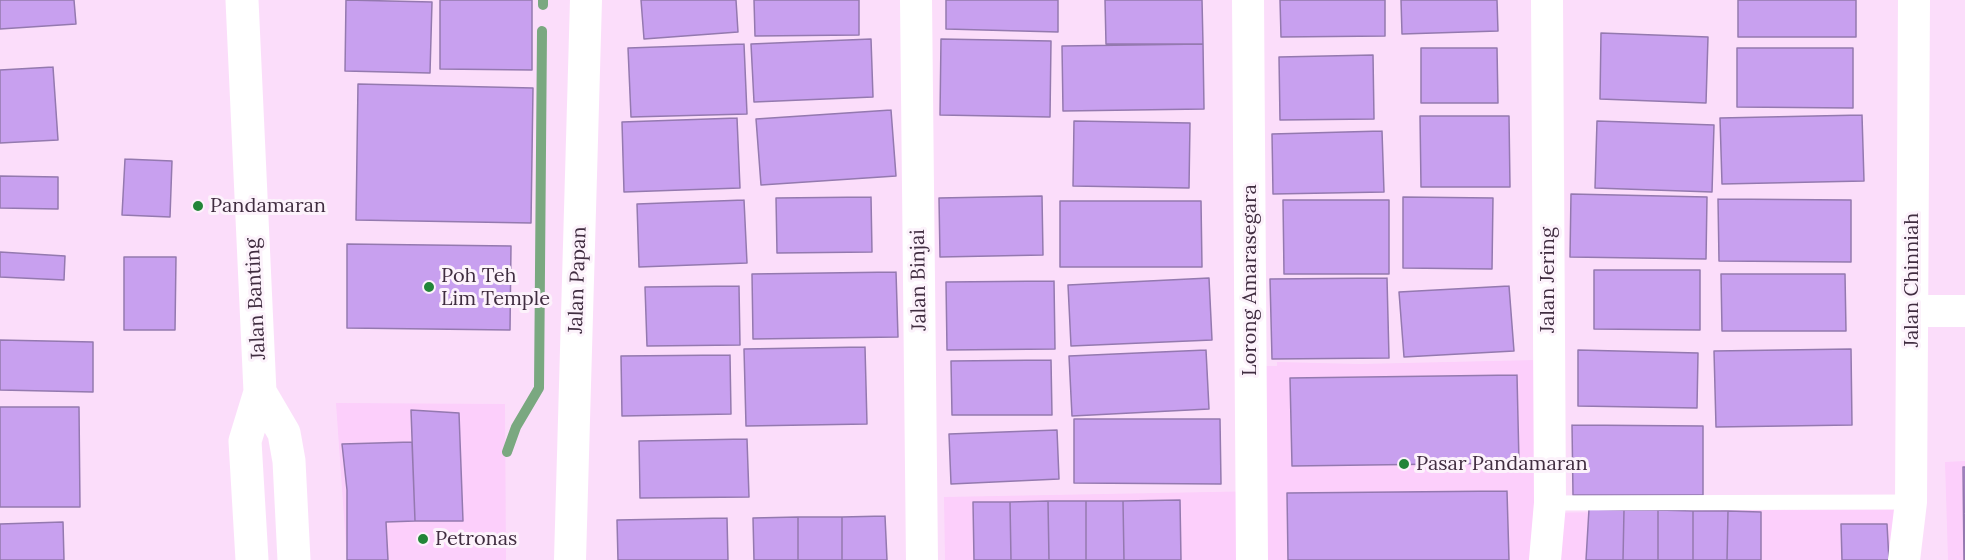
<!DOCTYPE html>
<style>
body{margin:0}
canvas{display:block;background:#fbddfa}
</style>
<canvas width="1965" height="560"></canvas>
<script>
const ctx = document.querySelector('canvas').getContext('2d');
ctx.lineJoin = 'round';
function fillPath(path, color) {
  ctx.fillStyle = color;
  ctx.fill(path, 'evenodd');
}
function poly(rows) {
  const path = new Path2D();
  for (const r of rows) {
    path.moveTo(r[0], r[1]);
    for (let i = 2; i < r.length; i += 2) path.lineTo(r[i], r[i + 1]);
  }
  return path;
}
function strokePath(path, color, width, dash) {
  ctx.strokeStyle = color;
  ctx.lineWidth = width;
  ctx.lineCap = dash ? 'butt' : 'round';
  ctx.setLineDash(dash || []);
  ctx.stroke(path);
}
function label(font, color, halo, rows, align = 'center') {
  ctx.font = font + ' Lora,serif';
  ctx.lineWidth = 6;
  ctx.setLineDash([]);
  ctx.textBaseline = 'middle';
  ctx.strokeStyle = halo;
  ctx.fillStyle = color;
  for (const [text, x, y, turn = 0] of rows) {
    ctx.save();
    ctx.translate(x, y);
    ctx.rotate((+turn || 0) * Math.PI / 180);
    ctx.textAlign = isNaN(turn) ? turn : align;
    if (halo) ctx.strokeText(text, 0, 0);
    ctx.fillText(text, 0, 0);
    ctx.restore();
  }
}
fillPath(poly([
 [1537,360,1538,513,1895,508,1894,560,945,560,944,497,1265,491,1263,366,1277,366,1277,362,1360,364],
 [336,403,505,404,506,560,347,560],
 [1965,461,1965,560,1948,560,1945,462]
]), '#fccffb');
strokePath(poly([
 [543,0,543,5],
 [507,452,516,427,539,388,542,31]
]), '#7aa880', 10);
const building = poly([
 [0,0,74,0,76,24,0,29,0,0],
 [346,0,432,2,430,73,345,71,346,0],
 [440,0,532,0,532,70,440,69,440,0],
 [641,0,736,0,738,32,644,39,641,0],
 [754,0,859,0,859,35,755,36,754,0],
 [946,0,1058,0,1058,32,946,29,946,0],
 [1105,0,1202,0,1203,44,1106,44,1105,0],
 [1280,0,1385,0,1385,36,1281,37,1280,0],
 [1401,0,1497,0,1498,31,1402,34,1401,0],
 [1738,0,1856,0,1856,37,1738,37,1738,0],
 [1601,33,1708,37,1706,103,1600,99,1601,33],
 [871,39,873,97,754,102,751,44,871,39],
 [941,39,1051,41,1050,117,940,115,941,39],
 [744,44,747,114,631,117,628,48,744,44],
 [1203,44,1204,109,1063,111,1062,46,1203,44],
 [1421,48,1497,48,1498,103,1421,103,1421,48],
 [1737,48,1853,48,1853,108,1737,107,1737,48],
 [1373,55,1374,119,1280,120,1279,57,1373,55],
 [53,67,58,140,0,143,0,70,53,67],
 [358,84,533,88,531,223,356,220,358,84],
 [891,110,896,176,761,185,756,119,891,110],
 [1862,115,1864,181,1722,184,1720,118,1862,115],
 [1420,116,1509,116,1510,187,1421,187,1420,116],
 [737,118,740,188,624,192,622,122,737,118],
 [1074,121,1190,123,1189,188,1073,186,1074,121],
 [1597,121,1714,125,1712,192,1595,188,1597,121],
 [1382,131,1384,192,1273,194,1272,134,1382,131],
 [125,159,172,161,170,217,122,215,125,159],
 [0,176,58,177,58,209,0,208,0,176],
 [1571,194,1707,197,1706,259,1570,257,1571,194],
 [1042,196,1043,255,940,257,939,198,1042,196],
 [871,197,872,252,777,253,776,198,871,197],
 [1403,197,1493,198,1492,269,1403,268,1403,197],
 [1718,199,1851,200,1851,262,1719,261,1718,199],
 [744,200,747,263,639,267,637,204,744,200],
 [1283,200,1389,200,1389,274,1284,274,1283,200],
 [1060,201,1201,201,1202,267,1060,267,1060,201],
 [347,244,511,246,510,330,347,328,347,244],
 [0,252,65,256,64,280,0,277,0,252],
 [124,257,176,257,175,330,124,330,124,257],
 [1594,270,1700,270,1700,330,1594,329,1594,270],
 [896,272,898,337,753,339,752,274,896,272],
 [1721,274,1845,274,1846,331,1722,331,1721,274],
 [1209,278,1212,340,1071,346,1068,285,1209,278],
 [1387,278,1389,358,1272,359,1270,279,1387,278],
 [1054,281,1055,349,947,350,946,282,1054,281],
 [739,286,740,345,647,346,645,287,739,286],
 [1509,286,1514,351,1404,357,1399,292,1509,286],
 [0,340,93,342,93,392,0,390,0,340],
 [865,347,867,424,746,426,744,349,865,347],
 [1851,349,1852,425,1716,427,1714,351,1851,349],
 [1206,350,1209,409,1072,416,1069,356,1206,350],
 [1578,350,1698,353,1697,408,1578,406,1578,350],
 [730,355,731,414,622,416,621,356,730,355],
 [1051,360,1052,415,952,415,951,361,1051,360],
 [1517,375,1519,463,1292,466,1290,378,1517,375],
 [0,407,79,407,80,507,0,507,0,407],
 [411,410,459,413,463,521,415,521,411,410],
 [1074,419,1220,419,1221,484,1074,483,1074,419],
 [1572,425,1703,426,1703,495,1573,495,1572,425],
 [1057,430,1059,479,951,484,949,434,1057,430],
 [747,439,749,497,640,498,639,441,747,439],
 [412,442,415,521,386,522,388,560,347,560,347,490,342,444,412,442],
 [1963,467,1965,467,1965,560,1964,560,1963,467],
 [1507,491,1509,560,1288,560,1287,493,1507,491],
 [1180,500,1181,560,1124,560,1123,501,1180,500],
 [1048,501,1049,560,1011,560,1010,502,1048,501],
 [1048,501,1086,501,1086,560,1049,560,1048,501],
 [1086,501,1123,501,1124,560,1086,560,1086,501],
 [973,502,1010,502,1011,560,974,560,973,502],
 [1589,509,1624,510,1623,560,1586,560,1589,509],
 [1624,510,1658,510,1658,560,1623,560,1624,510],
 [1658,510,1693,511,1693,560,1658,560,1658,510],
 [1693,511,1728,511,1727,560,1693,560,1693,511],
 [1728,511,1761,512,1761,560,1727,560,1728,511],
 [885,516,887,560,842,560,842,517,885,516],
 [798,517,798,560,754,560,753,518,798,517],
 [798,517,842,517,842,560,798,560,798,517],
 [727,518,728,560,618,560,617,520,727,518],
 [63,522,64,560,0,560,0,524,63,522],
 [1841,524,1887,524,1889,560,1842,560,1841,524]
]);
fillPath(building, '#c8a0ef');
strokePath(building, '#9479af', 1.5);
strokePath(poly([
 [1550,503,1911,502]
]), '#fff', 15);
strokePath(poly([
 [916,0,922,560],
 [1248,0,1252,560],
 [1912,311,1965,311],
 [570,560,586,0],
 [1545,560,1550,503,1547,0],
 [1904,560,1911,502,1914,0]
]), '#fff', 32);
strokePath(poly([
 [242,0,260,392,245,441,252,560],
 [260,392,284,433,289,461,294,560]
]), '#fff', 33);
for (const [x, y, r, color] of [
 [198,206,6,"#228538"],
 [429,287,6,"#228538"],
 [1404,464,6,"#228538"],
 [423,539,6,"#228538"]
]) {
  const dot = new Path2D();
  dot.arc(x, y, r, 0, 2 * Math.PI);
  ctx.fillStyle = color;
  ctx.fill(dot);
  strokePath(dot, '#fcf2fb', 2);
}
label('20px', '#402d40', '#fcf2fb', [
 ["Pandamaran",210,206],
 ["Poh Teh",441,276],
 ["Lim Temple",441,299],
 ["Pasar Pandamaran",1416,464],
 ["Petronas",435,539]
], 'left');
label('20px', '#402d40', '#fcf2fb', [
 ["Jalan Papan",578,280,-88],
 ["Jalan Binjai",919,280,-91],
 ["Lorong Amarasegara",1250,280,-90],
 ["Jalan Jering",1548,280,-90],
 ["Jalan Chinniah",1912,280,-90],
 ["Jalan Banting",256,299,-93]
]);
</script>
